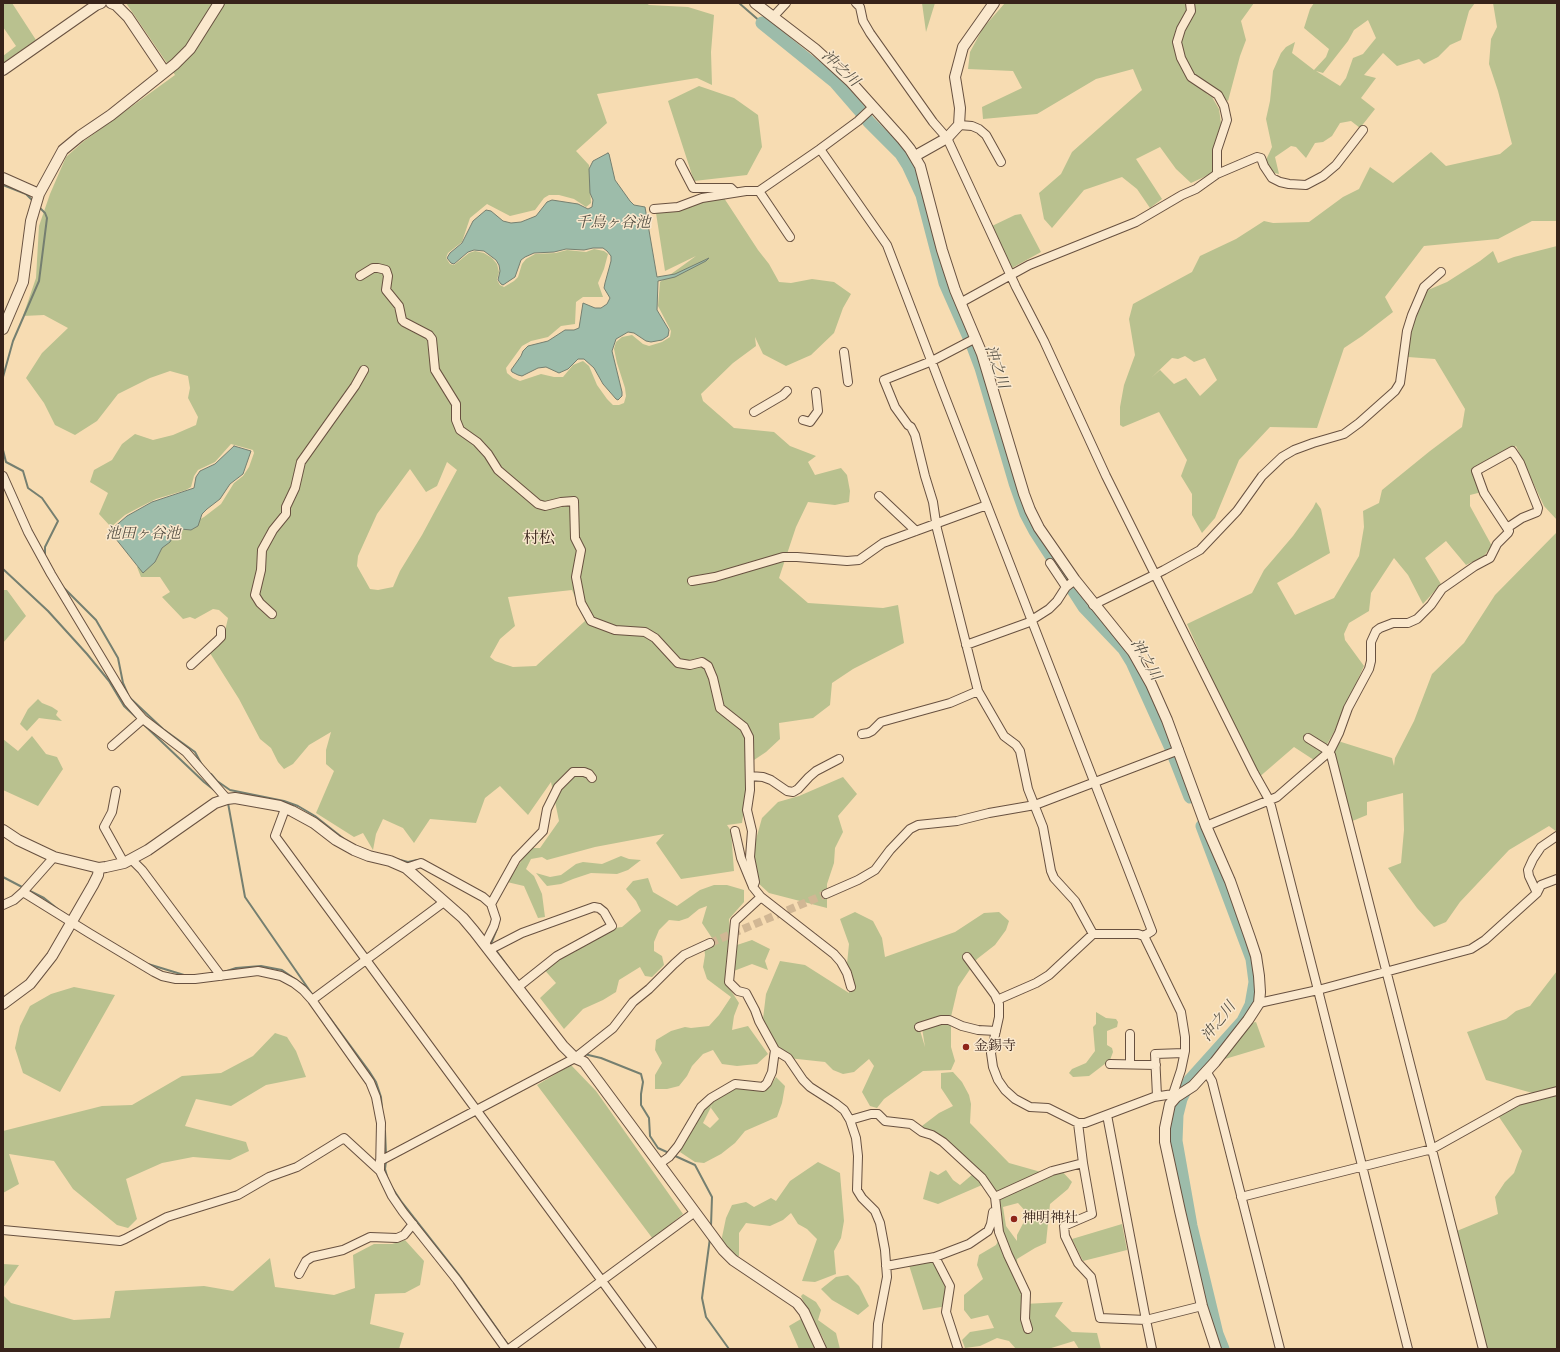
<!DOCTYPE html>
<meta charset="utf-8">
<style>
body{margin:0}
#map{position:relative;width:1560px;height:1352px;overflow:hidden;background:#f7dcb2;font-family:"Libre Bodoni",serif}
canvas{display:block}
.frame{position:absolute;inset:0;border:4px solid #38231a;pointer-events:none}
</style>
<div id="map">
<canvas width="1560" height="1352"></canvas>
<div class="frame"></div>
</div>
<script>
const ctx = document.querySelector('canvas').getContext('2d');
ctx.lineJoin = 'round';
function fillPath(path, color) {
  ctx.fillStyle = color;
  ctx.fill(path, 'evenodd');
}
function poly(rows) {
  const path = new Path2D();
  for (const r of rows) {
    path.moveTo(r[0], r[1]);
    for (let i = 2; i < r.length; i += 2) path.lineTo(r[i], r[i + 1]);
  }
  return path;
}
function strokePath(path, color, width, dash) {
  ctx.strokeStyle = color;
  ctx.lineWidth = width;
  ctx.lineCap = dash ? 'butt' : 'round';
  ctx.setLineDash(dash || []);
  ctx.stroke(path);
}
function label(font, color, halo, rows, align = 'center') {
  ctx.font = font + ' "Libre Bodoni","Noto Serif JP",serif';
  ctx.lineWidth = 3;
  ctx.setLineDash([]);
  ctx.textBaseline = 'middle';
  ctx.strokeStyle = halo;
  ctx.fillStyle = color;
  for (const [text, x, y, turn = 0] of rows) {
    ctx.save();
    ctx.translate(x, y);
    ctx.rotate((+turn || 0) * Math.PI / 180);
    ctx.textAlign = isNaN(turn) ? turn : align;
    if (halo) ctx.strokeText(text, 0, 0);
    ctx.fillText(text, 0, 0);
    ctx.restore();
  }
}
fillPath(poly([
 [3,3,12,3,36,40,3,63,3,56,16,46,3,27],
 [126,3,646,3,649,5,688,7,714,15,711,52,712,85,697,78,597,94,607,123,576,151,589,165,591,203,586,207,574,199,559,195,549,195,544,198,535,210,510,216,487,204,470,218,462,242,448,253,446,258,450,264,454,265,469,253,475,251,484,253,492,258,497,264,499,272,497,280,500,285,504,287,514,281,518,277,522,264,526,259,535,254,556,253,567,250,586,252,594,249,604,251,608,254,604,269,598,283,603,297,583,297,576,302,575,324,561,326,548,337,531,341,522,346,506,368,507,373,513,378,520,381,541,374,554,377,563,377,573,365,583,361,589,366,597,385,607,399,613,405,619,405,624,403,626,396,625,388,617,363,614,349,616,342,622,337,632,335,643,344,649,346,662,342,670,337,671,331,658,306,660,282,696,256,665,271,656,213,659,211,724,198,758,250,769,264,779,282,791,283,812,279,834,282,851,294,843,308,834,333,811,355,786,366,763,354,755,337,756,346,733,363,701,394,703,401,734,428,774,432,790,446,816,456,808,462,815,475,841,468,847,475,850,491,849,502,835,505,808,502,796,527,779,578,808,603,883,608,898,605,904,643,853,669,832,683,830,705,813,718,779,723,780,739,766,752,745,766,745,803,742,823,727,825,731,831,734,871,681,879,656,843,664,834,595,847,547,860,542,857,531,859,526,869,534,876,542,894,545,917,538,918,524,886,507,882,530,848,540,848,559,821,551,782,528,815,500,786,485,798,476,823,430,819,414,843,403,828,383,819,376,834,373,850,363,833,354,837,316,813,334,771,326,764,326,750,331,732,309,745,293,764,284,769,278,762,271,748,260,739,239,699,210,653,223,640,228,618,219,610,213,609,195,619,190,617,183,619,162,597,170,592,160,577,141,577,137,567,154,558,161,547,178,532,204,517,221,504,234,483,243,476,249,467,254,453,253,450,231,444,215,462,198,470,194,476,191,487,186,490,156,499,140,507,125,515,111,527,99,514,108,493,90,482,94,470,112,460,122,444,135,434,153,440,173,435,196,425,198,417,188,398,190,388,188,376,170,371,150,378,118,394,97,421,75,435,55,425,44,403,26,378,42,353,68,328,44,315,23,316,36,278,39,226,50,194,66,157,84,141,175,75],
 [447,462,457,470,422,535,400,571,393,587,378,590,370,589,357,566,358,556,377,514,410,469,426,492,437,486],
 [572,590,585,621,536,666,513,667,495,661,490,657,500,639,515,626,508,597],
 [922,3,935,3,926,32],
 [1005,3,1254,3,1241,21,1246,40,1240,56,1228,101,1200,83,1207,94,1212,97,1219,109,1221,123,1220,142,1213,153,1217,171,1191,183,1176,169,1160,147,1136,159,1162,199,1150,208,1137,189,1122,177,1084,190,1052,228,1044,219,1039,193,1061,174,1072,152,1142,90,1133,69,1096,79,1037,114,983,119,982,107,1022,88,1013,71,968,69,970,52,983,28],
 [1314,3,1475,3,1469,11,1461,40,1450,45,1438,57,1424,64,1419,59,1397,66,1383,53,1364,75,1376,78,1361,98,1375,109,1360,128,1351,121,1340,123,1332,136,1323,142,1315,143,1306,158,1296,147,1291,146,1275,157,1279,174,1270,172,1266,160,1272,147,1266,119,1270,101,1273,71,1281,53,1286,47,1295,42,1292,53,1314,70,1326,57,1329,49,1304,28,1310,9],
 [1368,20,1376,38,1363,54,1353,58,1346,78,1340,86,1316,71,1323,73,1348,41,1354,30],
 [1493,3,1557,3,1557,221,1532,221,1498,239,1424,246,1385,297,1393,312,1362,336,1344,348,1317,428,1270,427,1239,460,1215,518,1202,533,1192,515,1192,494,1181,476,1187,460,1159,412,1123,427,1120,425,1120,407,1124,385,1135,355,1129,319,1133,304,1192,272,1200,256,1236,239,1264,221,1273,223,1309,222,1343,197,1359,189,1370,167,1393,183,1431,152,1446,166,1500,154,1512,144,1498,91,1489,64,1491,39,1497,27],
 [1185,356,1194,362,1205,358,1217,380,1200,396,1186,378,1174,384,1160,370,1151,378,1172,358,1178,359],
 [699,86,734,98,758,115,762,147,747,175,694,181,668,101],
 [1021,214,1041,252,1012,268,992,226,1015,215],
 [1557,246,1557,520,1544,506,1516,446,1472,471,1482,492,1470,495,1470,506,1492,546,1483,557,1466,565,1446,541,1425,558,1441,584,1423,604,1408,575,1394,558,1371,593,1369,611,1349,623,1344,634,1345,640,1364,666,1334,732,1317,762,1294,747,1257,779,1187,624,1252,593,1264,570,1293,536,1313,508,1316,502,1321,509,1330,553,1277,583,1295,615,1334,598,1359,556,1364,527,1363,511,1379,503,1382,490,1430,451,1462,427,1465,409,1435,359,1408,357,1412,326,1417,308,1428,290,1447,282,1480,261,1493,251,1498,263,1514,257],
 [1557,532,1557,832,1549,826,1509,850,1460,902,1446,922,1434,927,1417,908,1388,868,1401,863,1404,830,1403,793,1367,802,1367,815,1350,822,1334,756,1335,747,1338,741,1392,758,1394,766,1395,758,1414,721,1432,674,1464,643,1495,595],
 [3,590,7,590,26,616,3,643],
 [38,699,42,703,52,707,58,711,56,715,62,721,39,718,27,731,20,724,28,709],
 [32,736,46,754,57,757,63,769,38,806,3,790,3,739,18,751],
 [843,777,857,794,838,816,843,832,835,848,834,863,827,884,827,908,769,893,758,883,753,850,762,818,778,802,799,796],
 [621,856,629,859,641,860,628,870,617,874,591,873,573,879,561,884,547,886,536,873,550,877,561,875,576,864,583,862,602,864],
 [648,878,653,892,677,906,700,890,714,885,727,885,744,890,744,902,729,919,731,947,752,940,770,949,765,961,768,970,752,964,726,974,728,986,739,1003,734,1016,732,1030,748,1026,768,1054,757,1064,737,1066,722,1064,713,1050,703,1054,692,1066,687,1076,679,1086,667,1089,655,1089,655,1075,662,1063,655,1050,656,1040,671,1031,685,1027,691,1028,709,1026,719,1015,731,997,707,979,703,967,705,955,704,946,712,938,702,923,707,906,699,909,688,918,679,921,669,920,659,930,654,942,654,951,662,956,664,965,652,977,645,976,640,967,619,980,616,992,603,1000,583,1009,564,1029,540,998,556,983,542,967,562,953,576,952,568,950,607,929,622,927,641,911,636,901,626,889,633,881],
 [855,912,873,921,882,938,885,957,955,932,984,913,999,912,1009,921,1006,930,995,945,977,959,958,987,950,1021,945,1018,936,1018,919,1027,925,1047,922,1028,941,1020,951,1024,951,1047,955,1061,951,1070,923,1071,884,1099,877,1108,870,1106,862,1092,874,1066,869,1059,854,1072,843,1074,833,1070,825,1062,788,1058,775,1050,762,1027,766,994,780,961,805,965,849,993,847,964,849,944,840,919],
 [1557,971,1557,1089,1536,1094,1486,1080,1467,1032,1506,1019,1516,1011,1530,1006],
 [74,987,115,995,60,1092,23,1073,15,1048,20,1026,30,1006,51,994],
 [1096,1012,1106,1018,1116,1019,1118,1022,1117,1027,1107,1031,1107,1045,1112,1048,1113,1052,1110,1060,1089,1076,1073,1077,1069,1073,1072,1069,1086,1063,1095,1051,1093,1027,1096,1024],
 [1256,1022,1265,1047,1215,1062,1251,1023],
 [275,1033,287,1037,296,1051,306,1077,266,1085,231,1106,196,1099,185,1126,246,1142,249,1151,230,1160,193,1157,162,1163,126,1179,137,1219,128,1228,117,1225,73,1189,54,1161,9,1154,19,1184,3,1193,3,1131,102,1106,132,1105,182,1076,221,1073,253,1056],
 [571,1065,596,1091,683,1214,653,1239,537,1085],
 [953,1072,962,1082,969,1095,971,1104,970,1123,1009,1163,1041,1172,1059,1168,1072,1182,1068,1189,1050,1204,1046,1243,1035,1248,1017,1259,1018,1275,1024,1304,1063,1302,1055,1316,1072,1332,1097,1333,1101,1349,1079,1349,1074,1341,1048,1349,1016,1349,1009,1341,997,1338,980,1346,965,1348,962,1340,970,1332,994,1328,988,1315,971,1319,964,1310,964,1295,983,1279,977,1265,979,1255,996,1245,1002,1233,999,1209,1001,1206,994,1206,991,1193,951,1149,918,1129,939,1113,953,1106,941,1088,941,1073],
 [1018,1203,1028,1214,1017,1235,1017,1241,1006,1226,1003,1207],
 [776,1077,785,1086,782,1103,777,1117,745,1131,735,1143,721,1154,704,1163,695,1162,680,1152,700,1113,714,1099,738,1087,760,1090,769,1088],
 [712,1105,711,1108,719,1119,710,1128,703,1123],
 [1557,1095,1557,1349,1484,1349,1452,1233,1498,1214,1495,1197,1505,1182,1514,1173,1522,1151,1497,1114,1521,1103],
 [818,1162,840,1173,844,1221,841,1238,834,1251,836,1274,815,1282,802,1281,817,1239,807,1229,798,1224,791,1213,783,1220,770,1226,746,1223,739,1233,739,1256,733,1256,723,1250,722,1237,726,1218,732,1205,746,1202,754,1207,771,1198,776,1201,790,1181],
 [946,1170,953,1180,960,1185,973,1174,982,1185,938,1204,923,1199,930,1171,938,1175],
 [1122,1224,1127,1250,1083,1261,1072,1239],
 [405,1240,424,1261,420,1285,405,1293,375,1294,370,1324,404,1333,399,1349,3,1349,3,1295,11,1303,74,1320,110,1318,115,1291,204,1286,233,1291,270,1258,275,1287,334,1295,355,1288,353,1255,374,1244,392,1244],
 [935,1257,950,1286,947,1306,923,1310,908,1262],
 [3,1264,19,1265,3,1288],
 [848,1275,859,1286,869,1306,858,1315,832,1300,821,1289,836,1277],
 [803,1294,816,1302,821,1310,818,1320,836,1333,840,1349,827,1349,823,1338,807,1310,801,1296],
 [806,1316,821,1349,799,1349,789,1326]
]), '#b9c18f');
const water = poly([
 [608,153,609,154,615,180,630,201,634,205,645,207,657,277,675,274,709,258,706,261,675,277,658,281,657,310,669,330,668,336,662,340,651,342,646,341,634,333,628,332,616,339,612,351,622,392,622,396,618,400,616,399,603,384,594,368,584,359,578,359,568,369,559,373,546,367,538,368,522,376,518,375,512,372,511,370,521,356,523,351,528,346,548,341,565,330,574,330,579,328,583,303,595,308,601,308,607,304,610,298,604,288,605,283,611,261,611,256,607,251,603,248,593,248,584,250,566,249,554,252,534,253,525,257,521,260,515,277,503,285,501,284,498,280,500,271,499,265,496,260,484,251,474,250,468,252,454,264,451,263,447,258,450,253,462,243,473,221,486,210,491,211,503,221,511,223,521,222,536,216,547,202,552,200,578,204,588,209,592,207,593,200,590,193,589,169,593,161,608,153],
 [234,446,251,451,243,474,230,484,220,499,207,509,202,514,198,526,191,530,181,529,174,534,170,542,162,548,155,562,143,573,112,534,112,529,127,516,152,502,194,488,196,477,200,471,215,464,234,446]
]);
fillPath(water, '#9dbcaa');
strokePath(water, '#757f70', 1);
strokePath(poly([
 [739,3,762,23,768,17],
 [3,185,26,194,33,201],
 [3,377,13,341,39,281,47,218,45,213,39,207],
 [3,450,6,462,23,471,28,488,42,498,58,521,45,547,45,557],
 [3,569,48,611,87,654,109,681,124,706,138,719],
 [62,586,96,620,118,658,123,683,129,697,163,729,195,752,202,765],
 [141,722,204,782,214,790],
 [211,774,217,781,230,790,284,801,298,806,315,816,344,839],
 [228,803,245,897,312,994],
 [396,859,408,862,417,860],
 [3,877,24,888],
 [28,890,44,898,59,910],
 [493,946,491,944,497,929],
 [495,949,514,975],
 [148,964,184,975],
 [224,972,236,968,261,966,282,970,305,986],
 [327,1014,369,1071,376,1082,381,1097,382,1109],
 [584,1054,601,1058,641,1074,643,1082,641,1094,641,1105,649,1118,650,1136,658,1148,669,1153],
 [385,1131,386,1154],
 [673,1155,695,1165,712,1197,711,1226],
 [386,1161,385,1169,388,1180],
 [391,1186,401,1201,459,1275,500,1333],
 [710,1238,702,1298,706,1317,729,1349],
 [504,1339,509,1346]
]), '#757f70', 2);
strokePath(poly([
 [762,23,835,82,861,112,869,122,901,154,908,165,922,195,945,283,972,344,981,368,1015,483,1026,514,1035,531,1084,607,1124,649,1132,662,1170,746,1190,797],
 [1202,826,1252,959,1255,982,1251,1005,1243,1021,1190,1080,1181,1099,1177,1115,1176,1141,1191,1226,1217,1334,1223,1349]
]), '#9dbcaa', 13);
strokePath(poly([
 [710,943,826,894]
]), '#d1b794', 8, [8, 4]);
const minor = poly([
 [856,3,860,7,863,21,870,33,933,122,947,138,1016,287,1044,341,1106,476,1254,773,1267,796,1271,806,1318,990,1408,1349],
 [1190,3,1191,11,1181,29,1177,42,1181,58,1191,77,1218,95,1224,106,1227,120,1217,150,1217,174],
 [773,17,786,3],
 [959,125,972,126,979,129,986,135,1001,162],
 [820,149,887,245,942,389,1152,931,1144,936],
 [680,163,693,188,731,188,735,192],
 [759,191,790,237],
 [654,209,678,207,702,198,746,191,759,191,820,149,858,121,873,107],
 [360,276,373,268,378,268,386,270,388,276,386,290,399,306,402,320,404,322,429,335,432,339,435,370,456,404,456,420,460,430,477,442,488,454,498,470,538,504,545,506,561,502,574,501,575,538,581,550,576,577,581,603,591,621,615,630,645,632,655,638,678,663,690,665,702,662,708,666,713,678,720,708,744,727,749,737,750,790,747,810,752,831,750,857,755,882,753,887],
 [960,303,1029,265,1136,222,1182,195,1196,189,1217,174,1257,157,1261,158,1264,166,1272,178,1280,182,1289,184,1306,185,1323,176,1336,165,1363,130],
 [976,338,932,361,884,380,895,407,908,425,911,427,915,435,925,476,933,502,937,529,978,691,1004,736,1016,745,1020,751,1028,789,1043,827,1051,871,1054,878,1075,901,1093,934,1138,934,1144,936,1181,1012,1185,1037,1185,1051,1181,1070,1173,1094,1176,1097],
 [844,352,848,382],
 [754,412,783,395,787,391],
 [803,420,810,422,818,411,816,392],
 [3,476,28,532,51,574,128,702,143,719,186,752,227,799],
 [879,496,916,531],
 [1050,563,1066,587],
 [692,581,715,577,783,557,797,557,847,561,859,560,883,543,987,505],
 [1093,605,1164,570,1200,550,1237,511,1262,476,1282,457,1294,450,1313,443,1344,434,1359,423,1395,391,1400,383,1407,331,1412,315,1424,287,1441,272],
 [272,614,260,603,255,595,261,570,262,550,273,530,286,514,286,507,295,488,301,462,355,386,364,370],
 [966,645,1027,623,1049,609,1057,601,1066,587,1075,580],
 [191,665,216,642,221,637,221,630],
 [862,734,868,733,872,731,881,722,950,703,978,691],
 [1308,738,1324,748,1331,755,1483,1349],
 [112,746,143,719],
 [750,776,763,777,771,780,787,791,793,792,798,789,809,777,816,771,839,759],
 [116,791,112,812,104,827,124,863],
 [285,809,275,836,652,1349],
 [1206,826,1277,797,1330,751,1339,733,1348,708,1369,669,1371,661,1371,642,1376,631,1380,628,1393,623,1408,623,1417,619,1431,605,1442,589,1475,566,1490,558,1497,544,1508,533,1509,531,1507,528,1522,518,1537,512,1538,508,1520,463,1512,451,1476,471,1484,493,1507,528],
 [735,831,741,858,753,887,761,897,834,954,841,962,847,973,851,987],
 [131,859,142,870,221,976],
 [406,868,421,863,483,897,491,904,496,919,494,926,485,944],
 [23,892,89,933,154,972,162,976,176,979,195,979,258,971,281,976,294,983,303,990,312,1000,370,1082,376,1097,381,1123,380,1171,392,1196,403,1212,457,1280,506,1349],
 [1537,893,1529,876,1528,870,1533,859,1541,847,1557,836],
 [826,894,858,880,875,870,890,850,910,829,918,825,957,821,989,813,1035,805,1179,750],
 [761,897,735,921,729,982,738,991,746,993,755,1010,759,1021,775,1050,788,1058,803,1080,810,1087,835,1103,844,1110,850,1120,856,1138,858,1156,857,1190,862,1198,875,1211,880,1223,885,1250,887,1277,878,1324,877,1349],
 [491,904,516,859,543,831,547,809,558,787,573,772,584,772,589,774,592,778],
 [3,905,14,900,23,892,54,857],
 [489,950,522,933,594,907,599,908,604,912,612,926,557,956,518,987],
 [967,957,995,995,999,1004,999,1017,991,1053,993,1067,998,1080,1005,1090,1015,1099,1030,1107,1048,1108,1078,1123,1085,1123,1154,1097,1173,1094],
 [312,1000,444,902],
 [997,1000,1036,983,1049,975,1093,934],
 [1259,1003,1318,990,1471,949,1485,940,1537,893,1541,885,1557,879],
 [919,1027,941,1020,949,1020,962,1026,978,1030,996,1031],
 [1130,1034,1130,1064],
 [1110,1064,1156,1065],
 [1206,1071,1212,1081,1280,1349],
 [1157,1096,1155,1054,1184,1053],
 [1107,1115,1146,1320,1152,1349],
 [850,1120,871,1114,878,1114,885,1121,911,1124,922,1132,932,1135,943,1142,982,1178,995,1197,999,1232,1008,1255,1026,1293,1025,1319,1028,1329],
 [1078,1123,1083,1163,1092,1214,1064,1226,1065,1236,1078,1263,1091,1277,1100,1318,1146,1320,1202,1306],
 [380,1161,575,1058,613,1028,633,1002,649,989,674,964,684,955,710,943],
 [659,1164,669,1157,678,1146,701,1107,711,1098,735,1084,763,1087,767,1083,772,1072,775,1050],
 [995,1197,1052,1171,1083,1163],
 [1241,1197,1432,1149,1518,1101,1557,1091],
 [3,1230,120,1241,125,1239,167,1217,238,1195,269,1177,297,1167,344,1138,380,1171],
 [935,1257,950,1286,946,1312,958,1349],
 [886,1266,935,1257,969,1244,988,1231,991,1224,993,1212],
 [299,1274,306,1261,312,1257,343,1250,370,1237,397,1238,404,1235,413,1224],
 [509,1349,695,1212]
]);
const tertiary = poly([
 [111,3,116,5,128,17,165,72],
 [755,3,815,49,850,81,902,139,910,149,920,166,942,250,955,290,982,354,1024,494,1030,510,1039,528,1075,580,1133,652,1151,684,1167,720,1206,826,1230,881,1250,938,1256,956,1259,976,1260,992,1259,1003,1248,1020,1215,1062,1193,1086,1176,1097,1170,1104,1165,1128,1165,1142,1180,1211,1202,1306,1216,1349],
 [3,70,96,5,101,3],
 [915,156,947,138,959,125,960,108,955,77,963,47,994,3],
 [3,178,39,194],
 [3,329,23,282,31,221,39,194,63,150,80,136,111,115,175,64,190,49,219,3],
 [3,830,18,840,54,857,99,868,106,867,124,863,148,850,215,803,227,799,235,798,280,806,292,811,314,823,336,840,354,850,369,856,390,861,406,868,463,918,474,931,563,1046,575,1058,584,1062,723,1250,733,1260,797,1303,804,1312,821,1349],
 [3,1004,30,984,52,956,93,885,98,875,99,868]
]);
strokePath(minor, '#685140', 10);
strokePath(tertiary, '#685140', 12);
strokePath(minor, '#fae8cd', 8);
strokePath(tertiary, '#fae8cd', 10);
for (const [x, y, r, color] of [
 [966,1047,4,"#8f2418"],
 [1014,1219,4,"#8f2418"]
]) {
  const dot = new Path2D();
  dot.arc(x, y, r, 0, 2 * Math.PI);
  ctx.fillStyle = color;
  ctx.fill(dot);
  strokePath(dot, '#fae8cd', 1.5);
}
label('14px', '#38231a', '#fae8cd', [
 ["金錫寺",974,1047],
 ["神明神社",1022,1219]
], 'left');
label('italic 15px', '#565145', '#fae8cd', [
 ["沖之川",840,69,43],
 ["千鳥ヶ谷池",613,223],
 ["沖之川",996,367,71],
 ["池田ヶ谷池",143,534],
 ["沖之川",1145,660,60],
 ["沖之川",1219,1022,-52]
]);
label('16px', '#38231a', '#fae8cd', [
 ["村松",539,539]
]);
</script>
